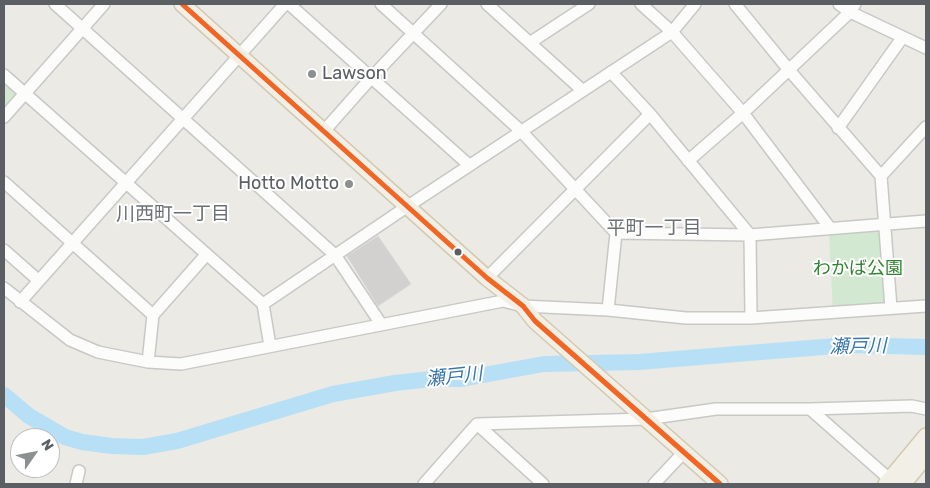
<!DOCTYPE html>
<meta charset="utf-8">
<style>
body{margin:0}
#map{position:relative;width:930px;height:488px;overflow:hidden;background:#ebeae5;font-family:Rubik,sans-serif}
canvas{display:block}
.frame{position:absolute;inset:0;border:5px solid #5b5f63;pointer-events:none}
.north{position:absolute;left:10px;top:428px;width:50px;height:50px;box-sizing:border-box;background:#fff;border:1px solid #bdbfc1;border-radius:50%;rotate:57deg;font-size:14px;font-weight:700;line-height:20px;text-align:center;color:#5b5f63}
.north::after{content:'';display:block;margin:auto;width:18px;height:22px;background:#8d9090;clip-path:polygon(50% 0,100% 100%,50% 72%,0 100%)}
</style>
<div id="map">
<canvas width="930" height="488"></canvas>
<div class="frame"></div>
<div class="north">N</div>
</div>
<script>
const ctx = document.querySelector('canvas').getContext('2d');
ctx.lineJoin = 'round';
function fillPath(path, color) {
  ctx.fillStyle = color;
  ctx.fill(path, 'evenodd');
}
function poly(rows) {
  const path = new Path2D();
  for (const r of rows) {
    path.moveTo(r[0], r[1]);
    for (let i = 2; i < r.length; i += 2) path.lineTo(r[i], r[i + 1]);
  }
  return path;
}
function strokePath(path, color, width, dash) {
  ctx.strokeStyle = color;
  ctx.lineWidth = width;
  ctx.lineCap = dash ? 'butt' : 'round';
  ctx.setLineDash(dash || []);
  ctx.stroke(path);
}
function label(font, color, halo, rows, align = 'center') {
  ctx.font = font + ' Rubik,"Noto Sans JP",sans-serif';
  ctx.lineWidth = 4;
  ctx.setLineDash([]);
  ctx.textBaseline = 'middle';
  ctx.strokeStyle = halo;
  ctx.fillStyle = color;
  for (const [text, x, y, turn = 0] of rows) {
    ctx.save();
    ctx.translate(x, y);
    ctx.rotate((+turn || 0) * Math.PI / 180);
    ctx.textAlign = isNaN(turn) ? turn : align;
    if (halo) ctx.strokeText(text, 0, 0);
    ctx.fillText(text, 0, 0);
    ctx.restore();
  }
}
fillPath(poly([
 [4,81,19,95,4,112],
 [882,228,887,306,833,312,829,232]
]), '#d3e8d0');
strokePath(poly([
 [4,395,29,416,65,437,82,442,112,446,143,447,177,441,333,394,395,383,431,379,461,379,544,364,639,362,847,345,926,347]
]), '#b7e0f7', 16);
const building = poly([
 [378,236,411,284,378,306,347,256,378,236]
]);
fillPath(building, '#d3d1cf');
strokePath(building, '#dad8d4', 1);
const minor = poly([
 [55,4,335,255,381,324],
 [289,4,469,165],
 [381,4,521,131,616,233,750,235,926,221],
 [487,4,582,90],
 [641,4,672,32,743,113,830,228],
 [735,4,789,70,881,176,891,308],
 [839,4,850,12,926,48],
 [531,42,589,4],
 [611,72,650,114,750,235,751,318],
 [4,75,263,304,270,346],
 [4,117,104,4],
 [838,128,902,38],
 [324,131,371,78,441,4],
 [688,161,743,113,850,12,855,4],
 [881,176,926,127],
 [4,182,153,315],
 [4,250,38,280],
 [487,278,650,114],
 [4,288,70,340,98,352,148,362,181,364,503,301,523,306,608,310,686,318,751,318,926,306],
 [20,302,285,4],
 [263,304,408,206,672,32,695,4],
 [608,310,616,233],
 [148,362,153,315,206,255],
 [810,409,895,484],
 [477,424,543,484],
 [76,484,79,471],
 [424,484,477,424,646,419,716,409,810,409,912,406,926,409],
 [654,484,684,452]
]);
const major = poly([
 [182,4,487,278,523,306,535,321,720,484],
 [886,484,926,436],
 [903,484,926,456]
]);
strokePath(minor, '#c8c8c7', 14);
strokePath(major, '#d3c9b2', 18);
strokePath(minor, '#fcfcfb', 11);
strokePath(major, '#f2efe7', 15);
strokePath(poly([
 [182,4,487,278,523,306,535,321,720,484]
]), '#f26522', 5);
for (const [x, y, r, color] of [
 [312,74,5,"#8d9090"],
 [349,184,5,"#8d9090"],
 [458,252,4.5,"#5b5f63"]
]) {
  const dot = new Path2D();
  dot.arc(x, y, r, 0, 2 * Math.PI);
  ctx.fillStyle = color;
  ctx.fill(dot);
  strokePath(dot, '#fff', 2);
}
label('18px', '#5b5f63', '#fff', [
 ["Lawson",322,74],
 ["Hotto Motto",339,184,"right"]
], 'left');
label('18px', '#338332', '#fff', [
 ["わかば公園",858,269]
]);
label('19px', '#6c7175', '#fff', [
 ["川西町一丁目",173,215],
 ["平町一丁目",654,229]
]);
label('italic 19px', '#3a76aa', '#fff', [
 ["瀬戸川",858,347,-1],
 ["瀬戸川",454,377,-6]
]);
</script>
